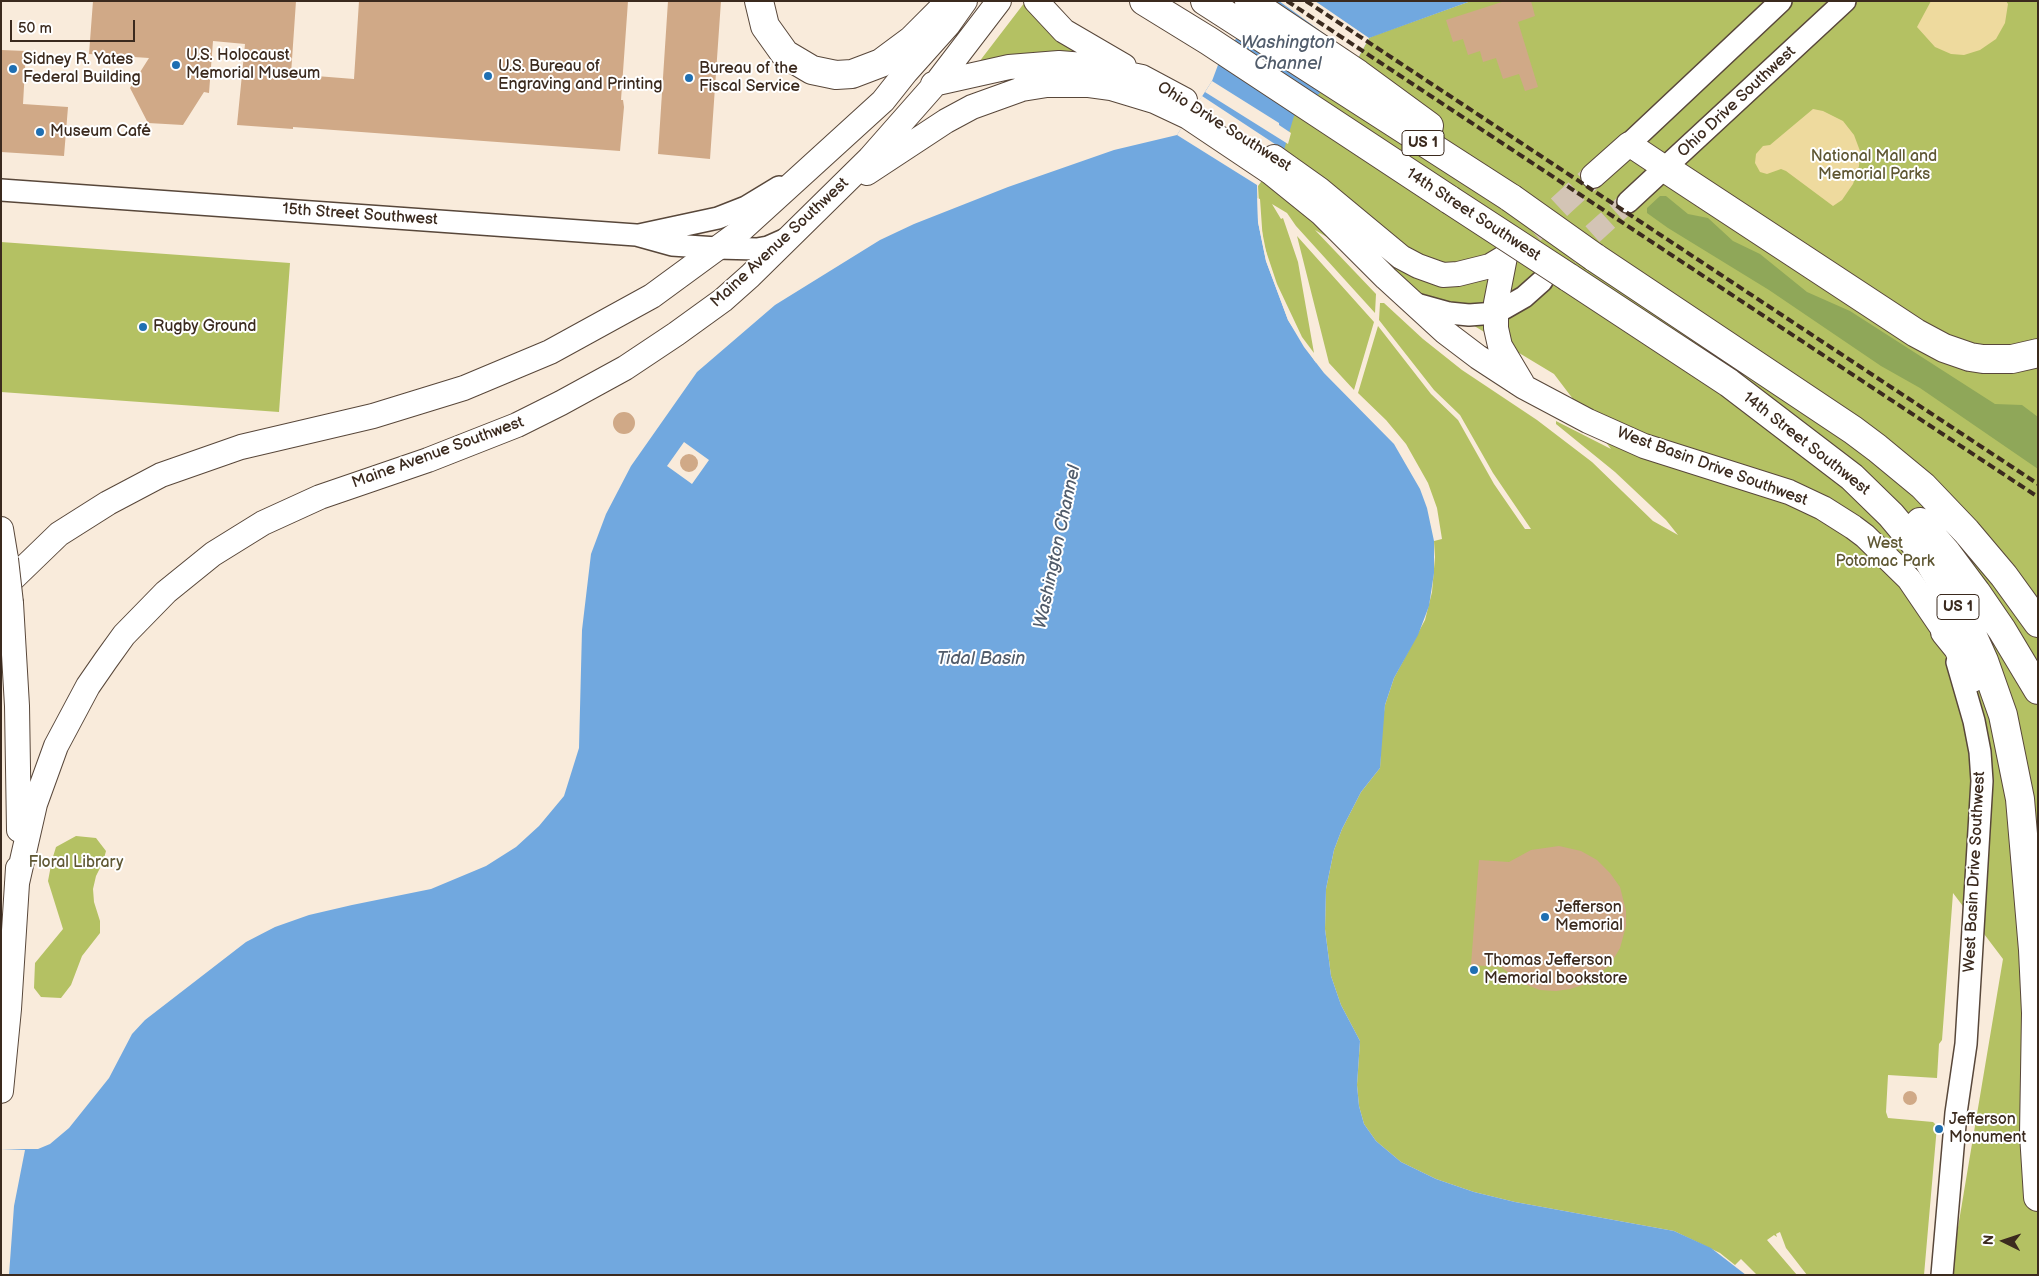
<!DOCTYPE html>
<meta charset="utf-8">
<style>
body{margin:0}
#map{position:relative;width:2039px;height:1276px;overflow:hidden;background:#f9ebdb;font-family:"Balsamiq Sans",sans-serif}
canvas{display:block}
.frame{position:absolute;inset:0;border:2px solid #3b2a1e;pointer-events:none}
.north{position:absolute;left:1979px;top:1216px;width:50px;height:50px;-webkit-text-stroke:4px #fff;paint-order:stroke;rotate:274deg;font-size:14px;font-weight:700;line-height:20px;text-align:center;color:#3b2a1e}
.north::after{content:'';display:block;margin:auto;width:18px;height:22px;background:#3b2a1e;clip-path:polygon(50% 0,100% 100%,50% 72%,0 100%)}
.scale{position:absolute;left:10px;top:20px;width:125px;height:22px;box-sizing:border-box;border:2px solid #3b2a1e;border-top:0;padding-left:6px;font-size:15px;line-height:18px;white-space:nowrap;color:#3b2a1e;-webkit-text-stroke:4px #fff;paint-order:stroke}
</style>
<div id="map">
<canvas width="2039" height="1276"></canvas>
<div class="frame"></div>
<div class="north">N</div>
<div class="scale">50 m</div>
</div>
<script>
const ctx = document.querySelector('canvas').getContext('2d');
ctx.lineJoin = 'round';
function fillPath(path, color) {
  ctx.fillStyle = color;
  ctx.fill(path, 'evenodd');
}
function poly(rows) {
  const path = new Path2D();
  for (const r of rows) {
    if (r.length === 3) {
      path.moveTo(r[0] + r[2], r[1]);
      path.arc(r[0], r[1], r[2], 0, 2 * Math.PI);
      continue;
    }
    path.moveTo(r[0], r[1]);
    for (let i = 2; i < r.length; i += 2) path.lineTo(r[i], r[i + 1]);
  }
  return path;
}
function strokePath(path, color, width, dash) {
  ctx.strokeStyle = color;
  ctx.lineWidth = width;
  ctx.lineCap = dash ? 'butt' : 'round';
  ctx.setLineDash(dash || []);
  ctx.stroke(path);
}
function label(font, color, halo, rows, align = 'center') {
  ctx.font = font + ' "Balsamiq Sans",sans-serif';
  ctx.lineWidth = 4;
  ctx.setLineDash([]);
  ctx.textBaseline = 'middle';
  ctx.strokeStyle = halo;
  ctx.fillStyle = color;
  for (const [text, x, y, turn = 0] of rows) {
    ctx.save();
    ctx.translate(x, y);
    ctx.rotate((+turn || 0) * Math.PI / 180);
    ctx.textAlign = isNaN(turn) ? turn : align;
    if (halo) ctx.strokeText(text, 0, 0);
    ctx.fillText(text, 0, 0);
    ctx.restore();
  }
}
fillPath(poly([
 [1471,1,2038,1,2038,1275,1950,1275,2003,959,1953,893,1942,1040,1939,1044,1937,1078,1888,1075,1886,1112,1888,1118,1933,1122,1937,1126,1924,1275,1807,1275,1786,1248,1780,1232,1776,1234,1777,1237,1774,1235,1767,1240,1797,1275,1757,1275,1741,1259,1735,1265,1720,1253,1674,1231,1515,1202,1474,1192,1436,1179,1401,1162,1376,1141,1364,1124,1359,1106,1357,1085,1360,1041,1341,1005,1331,976,1325,929,1326,889,1334,850,1342,829,1361,792,1380,768,1382,725,1385,705,1394,678,1425,620,1432,592,1435,557,1434,541,1442,539,1437,508,1428,483,1406,444,1386,420,1358,393,1378,326,1431,394,1458,420,1494,484,1525,529,1531,529,1493,473,1460,415,1434,390,1379,320,1380,303,1384,303,1423,339,1462,370,1537,420,1592,462,1653,521,1678,535,1666,520,1615,472,1556,424,1556,421,1611,449,1554,374,1315,230,1376,294,1375,313,1296,226,1287,213,1272,204,1281,219,1283,218,1298,262,1314,353,1302,337,1277,284,1263,242,1260,199,1257,198,1209,93,1358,58,1369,38,1373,36],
 [1025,2,1075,50,1067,53,1035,52,979,62],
 [1297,236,1374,322,1354,390,1329,363],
 [1,242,290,263,279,412,1,392],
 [76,836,96,838,106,851,103,862,96,876,93,889,94,902,100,921,100,933,82,956,71,985,61,998,41,997,34,988,35,963,63,929,48,881,52,860,56,847]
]), '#b4c163');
fillPath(poly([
 [1660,196,1666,196,1688,214,1708,218,1733,241,1760,254,1807,292,1850,311,1995,404,2022,405,2038,417,2038,469,1920,388,1881,366,1769,290,1668,228,1647,213,1647,208]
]), '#8fa759');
fillPath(poly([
 [1931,1,2006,1,2008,4,2005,23,1996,39,1980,50,1964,55,1951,54,1935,47,1917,27],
 [1813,109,1823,111,1843,121,1854,135,1860,151,1859,166,1853,184,1842,200,1833,206,1786,171,1781,169,1767,174,1760,172,1755,163,1756,154,1763,146,1770,145]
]), '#eeda9e');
fillPath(poly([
 [1262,1,1471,1,1369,38,1357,60,1294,116,1284,150,1257,186,1258,222,1266,261,1288,320,1304,347,1324,373,1394,444,1420,489,1427,508,1434,541,1434,573,1429,606,1418,635,1394,678,1385,705,1380,768,1361,792,1342,829,1334,850,1326,889,1325,929,1331,976,1341,1005,1360,1041,1357,1085,1359,1106,1364,1124,1376,1141,1401,1162,1436,1179,1474,1192,1515,1202,1674,1231,1711,1248,1746,1275,1,1275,1,1149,38,1149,50,1144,69,1128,109,1078,132,1034,145,1020,246,942,275,927,309,915,352,905,431,889,486,866,516,847,539,826,564,796,579,748,582,630,591,554,606,514,631,466,697,372,775,305,880,240,914,224,1008,187,1114,150,1177,135,1212,81,1218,65]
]), '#71a8df');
fillPath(poly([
 [1279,1,1315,1,1369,38,1358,58],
 [1212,81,1279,123,1279,125,1291,133,1288,144,1205,92],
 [1202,96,1284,150,1258,186,1260,221,1268,261,1278,291,1297,331,1315,359,1316,363,1288,320,1266,261,1258,222,1257,185,1177,135],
 [684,442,709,460,692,484,667,466],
 [1,1149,25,1150,14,1206,9,1275,1,1275]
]), '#f9ebdb');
fillPath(poly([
 [93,1,296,1,291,74,354,79,359,1,628,1,621,100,623,100,624,107,620,151,293,127,293,129,237,125,245,44,213,41,209,93,204,92,183,125,148,123,130,88,149,58,89,54],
 [668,1,721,1,710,159,658,154],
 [1505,1,1531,1,1535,16,1518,22,1538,87,1525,91,1519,74,1503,79,1496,58,1483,62,1480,51,1468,55,1463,39,1453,42,1446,20],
 [1,50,26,51,23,104,68,107,64,156,1,152],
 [624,423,11],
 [689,463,9],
 [1559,846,1581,851,1597,860,1610,873,1620,887,1626,911,1626,926,1620,948,1610,965,1586,984,1570,989,1556,991,1540,990,1522,983,1501,967,1471,965,1479,860,1509,862,1531,850],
 [1910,1098,7]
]), '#d0a987');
strokePath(poly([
 [1545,277,1628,202]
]), '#d3c4b5', 21, [21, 11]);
strokePath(poly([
 [1506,256,1593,176]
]), '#d3c4b5', 24, [24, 12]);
const secondary = poly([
 [1629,144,1781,1],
 [1,190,636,235,672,245,717,248,757,249,768,247,786,239],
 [1628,202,1845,1],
 [639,235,718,218,746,207,779,187],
 [1413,303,1449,313,1469,315,1496,313,1524,297,1542,281],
 [1942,1275,1956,1113,1966,1044,1982,781,1980,752,1974,721,1957,662]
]);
const primary = poly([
 [1036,1,1064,31,1124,66],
 [933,84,1009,67,1059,63,1084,65,1142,77,1185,100],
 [1274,157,1319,189,1401,257,1418,266,1443,275,1458,274,1490,266,1505,257],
 [867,173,946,121,972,107,1022,89,1047,85,1089,85,1111,88,1154,101,1188,117,1270,172,1322,214,1386,278,1445,332,1478,357,1524,387,1588,421,1644,446,1789,492,1823,508,1853,527,1865,536,1909,579,1945,632],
 [1593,176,1629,144,1665,168],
 [1505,257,1496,303,1496,328,1500,346,1522,383],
 [1,529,6,559],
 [1,590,59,534,108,503,161,475,241,447,373,416,464,388,550,352,652,296,738,233,883,101,906,72,948,25,965,1],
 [11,603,17,706,19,830],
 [17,883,35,804,56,746,88,686,106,660,124,635,166,592,213,554,263,523,320,497,428,460,517,425,561,403,625,368,676,334,723,300,750,276,870,158,937,82,999,1],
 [1,1091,9,1009,18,868]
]);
const highway = poly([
 [759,1,765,26,785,54,812,70,836,75,852,74,881,63,912,40,951,1],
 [1144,1,1209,41,1450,200],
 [1205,1,1511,198],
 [1249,1,1358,74,1429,126],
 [1665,168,1916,333,1944,348,1970,357,1983,359,2012,359,2038,353],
 [1594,257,1853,430,1877,448,1923,486,1966,531,2004,576,2038,623],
 [1568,277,1729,383,1852,477,1891,515,1927,558,1971,632,1984,661,2003,715,2020,799,2033,950,2036,1013,2034,1134,2038,1197],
 [1920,522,1947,553,1976,592,2002,630,2038,690],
 [1945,632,1958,648,1972,678]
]);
strokePath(secondary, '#58473a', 24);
strokePath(primary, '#58473a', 26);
strokePath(highway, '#58473a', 30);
strokePath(secondary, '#fff', 21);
strokePath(primary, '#fff', 24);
strokePath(highway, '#fff', 28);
strokePath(poly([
 [1287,1,2038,497],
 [1306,1,2038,484]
]), '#3b2a1e', 4, [8, 4]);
const primaryBridge = poly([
 [6,559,11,603]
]);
const highwayBridge = poly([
 [1511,198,1594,257],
 [1450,200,1568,277]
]);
strokePath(primaryBridge, '#58473a', 26, []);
strokePath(highwayBridge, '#58473a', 30, []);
strokePath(primaryBridge, '#fff', 24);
strokePath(highwayBridge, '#fff', 28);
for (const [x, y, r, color] of [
 [176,65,5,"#1f6fb2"],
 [13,69,5,"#1f6fb2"],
 [488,76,5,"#1f6fb2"],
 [689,78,5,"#1f6fb2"],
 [40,132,5,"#1f6fb2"],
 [143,327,5,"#1f6fb2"],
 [1545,917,5,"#1f6fb2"],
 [1474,970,5,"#1f6fb2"],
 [1939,1129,5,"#1f6fb2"]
]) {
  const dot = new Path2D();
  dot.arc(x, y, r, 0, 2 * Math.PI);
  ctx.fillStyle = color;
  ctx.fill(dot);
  strokePath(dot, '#fff', 2);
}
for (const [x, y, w] of [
 [1423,143,42],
 [1958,607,42]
]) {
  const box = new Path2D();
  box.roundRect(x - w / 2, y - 12.5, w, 25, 4);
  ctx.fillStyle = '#fff';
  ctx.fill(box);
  strokePath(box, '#3b2a1e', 1);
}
label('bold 15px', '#3b2a1e', null, [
 ["US 1",1423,143],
 ["US 1",1958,607]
]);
label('16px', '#3b2a1e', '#fff', [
 ["U.S. Holocaust",186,56],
 ["Memorial Museum",186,74],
 ["Sidney R. Yates",23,60],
 ["Federal Building",23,78],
 ["U.S. Bureau of",498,67],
 ["Engraving and Printing",498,85],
 ["Bureau of the",699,69],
 ["Fiscal Service",699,87],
 ["Museum Café",50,132],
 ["Rugby Ground",153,327],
 ["Jefferson",1555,908],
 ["Memorial",1555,926],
 ["Thomas Jefferson",1484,961],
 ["Memorial bookstore",1484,979],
 ["Jefferson",1949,1120],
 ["Monument",1949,1138]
], 'left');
label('16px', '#3b2a1e', '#fff', [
 ["Ohio Drive Southwest",1737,102,-43],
 ["Ohio Drive Southwest",1224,127,32],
 ["15th Street Southwest",360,215,4],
 ["14th Street Southwest",1473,215,33],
 ["Maine Avenue Southwest",780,243,-43],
 ["14th Street Southwest",1806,444,38],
 ["Maine Avenue Southwest",438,453,-20],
 ["West Basin Drive Southwest",1712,467,20],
 ["West Basin Drive Southwest",1975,872,-87]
]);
label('16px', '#5f5733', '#fff', [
 ["National Mall and",1874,157],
 ["Memorial Parks",1874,175],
 ["West",1885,544],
 ["Potomac Park",1885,562],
 ["Floral Library",76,863]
]);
label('italic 18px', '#515c6b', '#fff', [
 ["Washington",1288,43],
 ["Channel",1288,64],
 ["Washington Channel",1058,547,-78],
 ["Tidal Basin",981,659]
]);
</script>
